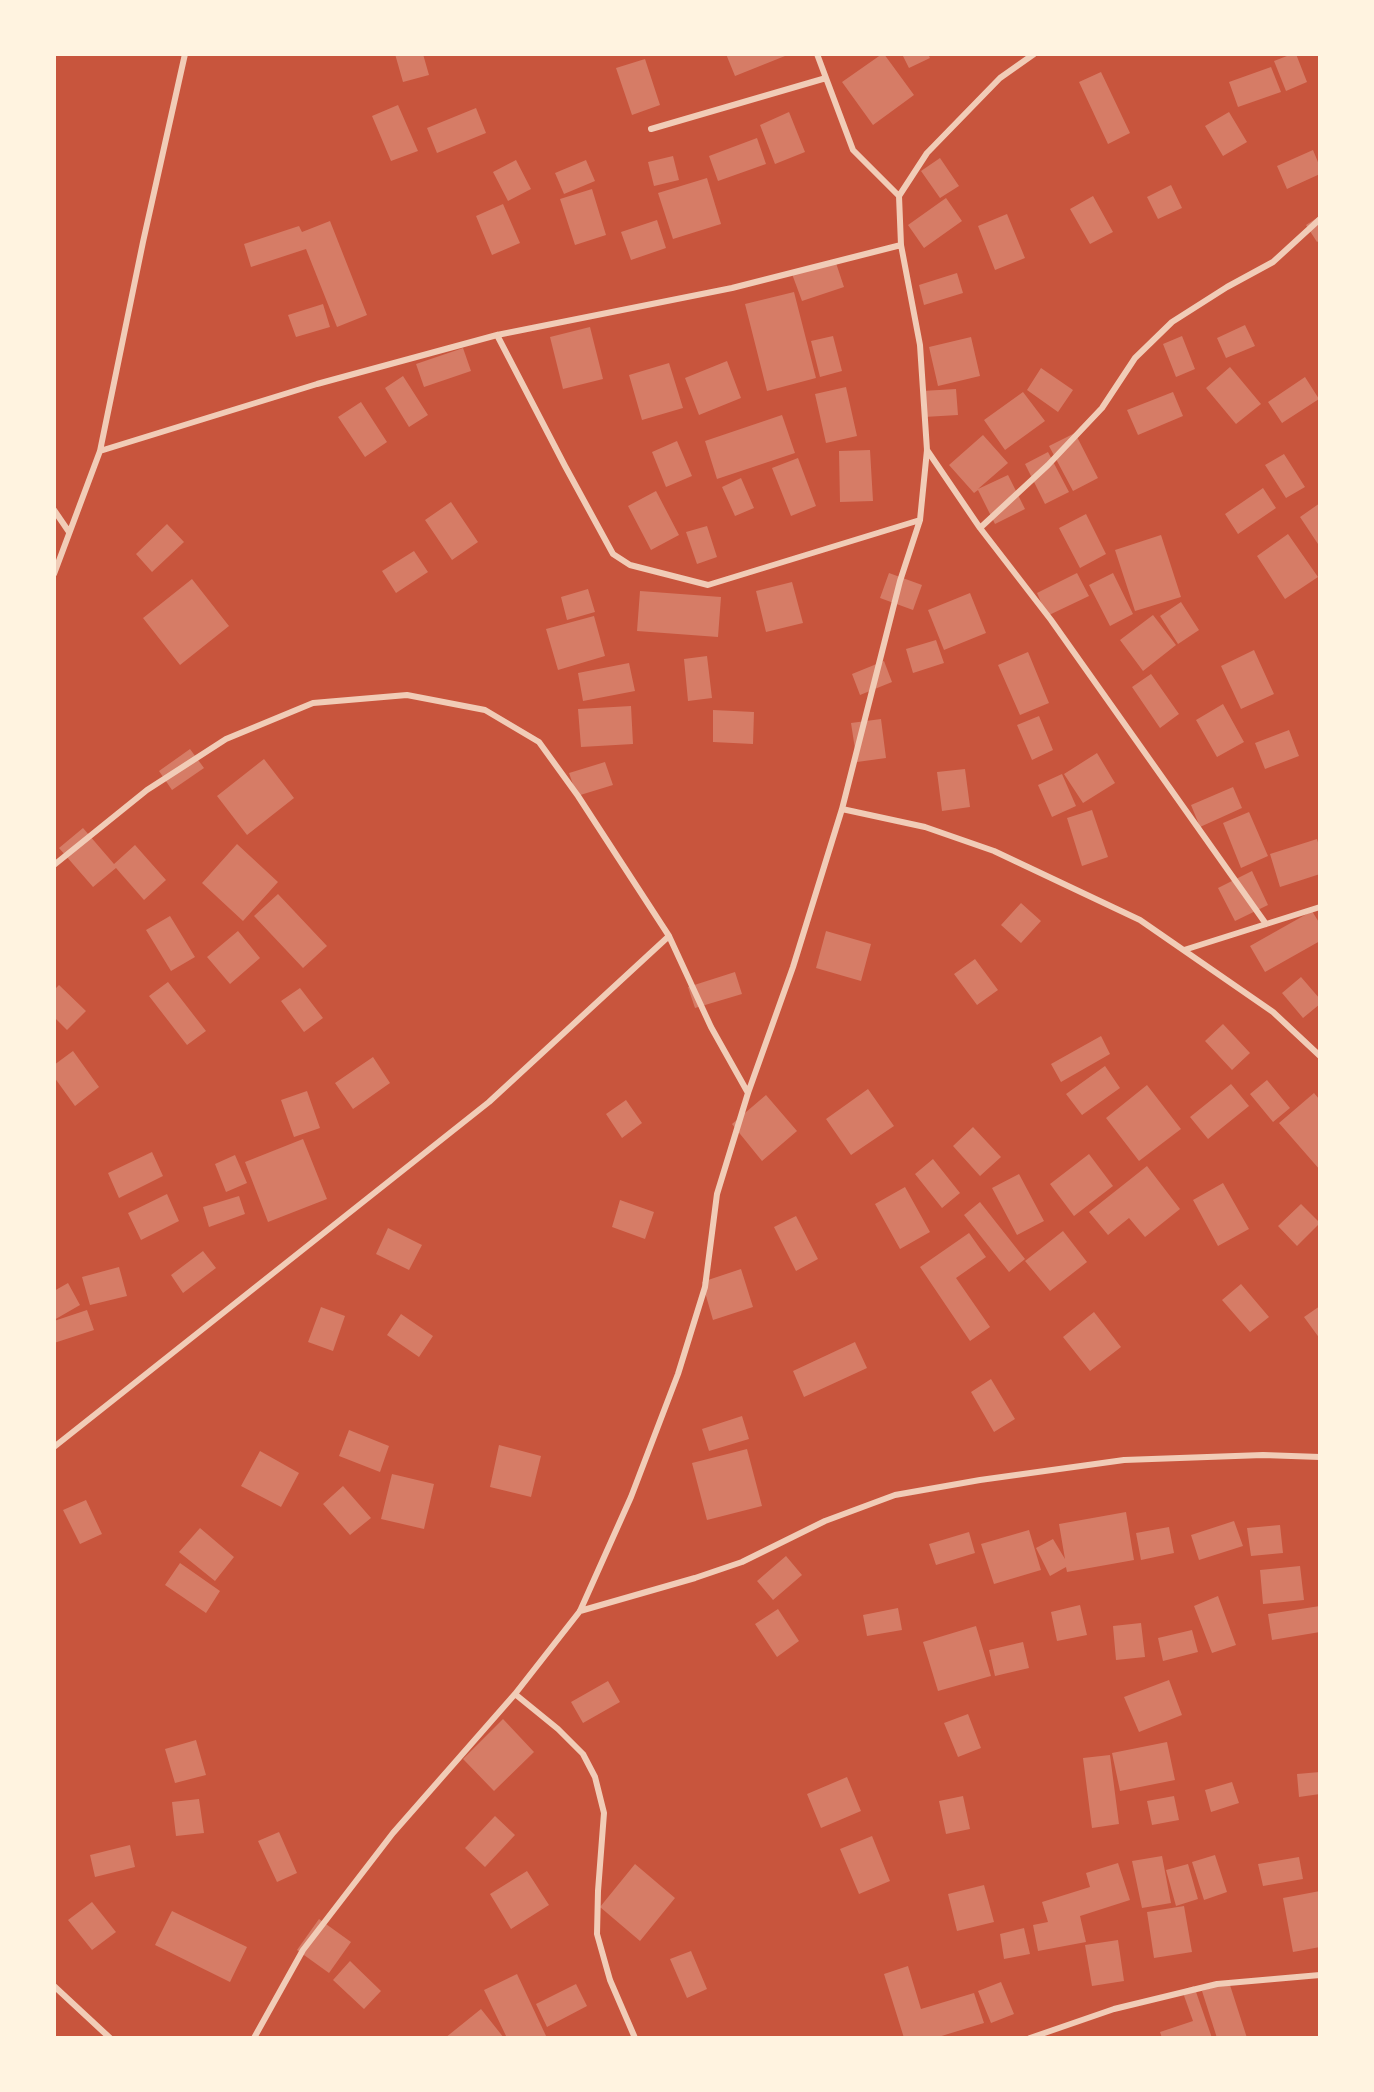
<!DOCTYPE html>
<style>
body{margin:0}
#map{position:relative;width:1374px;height:2092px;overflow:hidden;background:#c8553d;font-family:Cabin,sans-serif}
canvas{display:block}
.frame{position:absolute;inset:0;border:56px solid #fff3e0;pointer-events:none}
</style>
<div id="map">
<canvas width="1374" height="2092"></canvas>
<div class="frame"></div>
</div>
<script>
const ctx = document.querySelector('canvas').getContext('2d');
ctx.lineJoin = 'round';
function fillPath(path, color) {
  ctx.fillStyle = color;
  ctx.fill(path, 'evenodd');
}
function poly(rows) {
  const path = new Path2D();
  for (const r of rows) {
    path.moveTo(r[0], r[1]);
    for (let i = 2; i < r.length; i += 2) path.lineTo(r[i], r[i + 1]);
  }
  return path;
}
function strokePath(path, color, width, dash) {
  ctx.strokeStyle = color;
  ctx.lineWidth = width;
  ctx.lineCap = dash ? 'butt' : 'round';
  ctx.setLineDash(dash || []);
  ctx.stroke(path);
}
fillPath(poly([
 [395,54,423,54,429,75,403,82],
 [726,54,790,54,735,76],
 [882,54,884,54,914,95,873,125,842,82],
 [902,54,928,54,930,58,909,68],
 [1292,54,1296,54,1307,82,1286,91,1274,61],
 [645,59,660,105,632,115,616,68],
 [1271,67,1281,92,1238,107,1229,82],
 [1101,72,1130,133,1108,144,1079,82],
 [398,105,418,151,391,161,372,116],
 [476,108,486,133,437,153,427,128],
 [789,112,805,152,775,164,760,125],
 [1229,112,1247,142,1223,156,1205,126],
 [757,138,766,164,718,181,709,156],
 [1313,150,1320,167,1320,174,1287,189,1277,166],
 [673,156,679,180,654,186,648,162],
 [940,158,959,186,940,198,921,171],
 [516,160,531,189,508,201,493,172],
 [586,160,595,181,564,194,555,173],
 [707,178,721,224,673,239,658,193],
 [1171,185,1182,208,1158,219,1147,197],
 [592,189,606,235,575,245,560,199],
 [1093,196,1113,232,1090,244,1070,209],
 [946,198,962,221,924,248,908,225],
 [503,204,520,243,492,255,476,216],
 [1007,214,1025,258,995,270,978,226],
 [1320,216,1320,240,1317,242,1306,225],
 [657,220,666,248,631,260,621,232],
 [330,221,367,315,337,327,306,249,251,267,244,244,299,226,302,232],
 [835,260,844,287,802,301,792,274],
 [957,273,963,293,924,305,919,285],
 [794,292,816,378,767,391,745,304],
 [323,304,330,327,296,337,288,315],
 [1245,325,1255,346,1226,358,1217,338],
 [590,327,603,379,563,389,550,337],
 [833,336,842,371,820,377,811,341],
 [1182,336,1195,369,1176,377,1163,344],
 [971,337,980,376,938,386,929,347],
 [463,348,471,371,424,387,416,364],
 [727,361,741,398,699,415,685,378],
 [669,363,683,408,642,420,629,375],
 [1230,367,1261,404,1236,424,1206,388],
 [1041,368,1073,390,1058,412,1027,390],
 [403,376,428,415,409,427,385,388],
 [1305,377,1319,399,1282,423,1268,402],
 [846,387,857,436,826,443,815,394],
 [956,389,958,415,924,417,922,391],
 [1023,392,1045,421,1005,450,984,420],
 [1173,392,1183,416,1138,435,1127,410],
 [361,402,387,442,365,457,338,417],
 [782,415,795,453,717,479,705,441],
 [1075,433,1098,478,1073,491,1049,446],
 [983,435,1008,463,978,489,1008,475,1025,509,995,524,978,490,974,493,949,465],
 [677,441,692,476,666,487,652,452],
 [870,450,873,501,840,502,839,451],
 [1048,452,1069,492,1045,504,1025,464],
 [1284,454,1305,487,1286,498,1265,465],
 [798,458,816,506,791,516,772,468],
 [741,478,754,508,735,516,722,487],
 [1263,488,1276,508,1238,534,1225,514],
 [656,491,679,535,651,550,628,506],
 [451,502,478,542,452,560,425,520],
 [1320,503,1320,547,1300,517],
 [1086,514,1106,554,1080,568,1059,528],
 [167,524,184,542,152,572,136,554],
 [707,526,717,557,697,564,686,532],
 [1288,534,1318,577,1285,599,1257,556],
 [1161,535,1181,597,1135,611,1115,550],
 [414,551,428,572,396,593,382,571],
 [889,573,922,585,913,610,880,598],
 [1077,573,1089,596,1047,616,1037,593],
 [1113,573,1133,614,1110,626,1089,585],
 [192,579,229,626,180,665,143,618],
 [792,582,803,623,766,632,756,591],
 [588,589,595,612,567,620,561,597],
 [640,591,721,597,718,637,637,631],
 [970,593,986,633,944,650,928,610],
 [1181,602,1199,630,1178,644,1160,616],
 [1153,615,1176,645,1143,671,1120,640],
 [594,616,605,656,558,670,546,629],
 [936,640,944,663,913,673,906,649],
 [1254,650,1274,694,1241,709,1221,666],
 [1028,652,1049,703,1020,715,998,665],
 [707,656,712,698,688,701,684,659],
 [884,661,892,682,860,695,852,674],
 [629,663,635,691,583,701,578,673],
 [1151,674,1179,714,1160,728,1132,687],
 [1223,704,1244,742,1217,757,1196,720],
 [631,706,633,744,581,747,578,709],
 [713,710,754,712,753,744,713,742],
 [1039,716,1053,750,1032,760,1017,725],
 [881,719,886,758,857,762,851,723],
 [1289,730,1299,756,1265,769,1255,743],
 [190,749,204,768,172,790,159,771],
 [1097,753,1115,783,1083,803,1064,774],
 [264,759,294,798,247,835,217,796],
 [605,762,613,785,577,796,569,773],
 [965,769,970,807,942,811,937,772],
 [1062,774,1076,806,1052,817,1038,785],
 [1233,787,1242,808,1200,827,1191,805],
 [1092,810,1108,857,1082,866,1067,818],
 [1249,812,1268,856,1241,868,1223,823],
 [83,828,114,864,135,845,166,880,144,900,116,868,93,887,59,848],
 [1317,839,1320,849,1320,874,1280,887,1270,854],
 [237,844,278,882,243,921,202,883],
 [1252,871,1268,905,1235,921,1218,888],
 [278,894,327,946,303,968,254,916],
 [1021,903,1041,921,1021,943,1001,925],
 [1312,911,1320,924,1320,941,1265,972,1250,946],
 [170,916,195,957,171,971,146,930],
 [238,931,260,958,230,984,207,957],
 [826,931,871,944,861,981,816,968],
 [975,959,998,990,977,1005,954,974],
 [735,972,742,994,695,1008,688,987],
 [1301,977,1320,999,1320,1004,1303,1018,1282,993],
 [168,982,206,1031,187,1045,149,996],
 [59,985,86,1011,67,1030,54,1017,54,990],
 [300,988,323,1018,304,1032,281,1001],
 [1223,1024,1250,1053,1232,1070,1205,1041],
 [1101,1036,1110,1054,1061,1082,1051,1064],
 [73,1051,99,1087,75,1106,54,1077,54,1065],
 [373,1057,390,1083,353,1109,335,1083],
 [1105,1066,1120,1088,1082,1115,1066,1094],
 [1267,1080,1290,1108,1273,1122,1250,1094],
 [1231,1084,1249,1106,1208,1139,1190,1117],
 [1147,1085,1181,1129,1139,1161,1106,1118],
 [868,1089,894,1126,851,1155,826,1119],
 [307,1091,320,1128,294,1137,281,1100],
 [1314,1093,1320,1100,1320,1170,1279,1123],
 [766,1095,797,1131,762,1161,732,1124],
 [626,1100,642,1123,622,1138,606,1114],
 [973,1127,1001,1157,980,1176,953,1146],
 [303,1139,327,1199,268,1222,245,1162],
 [152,1152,163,1176,119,1198,108,1173],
 [1089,1154,1113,1186,1074,1216,1050,1184],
 [235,1155,247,1183,226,1192,215,1164],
 [933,1159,960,1193,942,1208,915,1174],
 [1147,1166,1180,1209,1145,1237,1129,1218,1108,1235,1089,1212],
 [1019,1174,1044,1221,1017,1235,992,1188],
 [1223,1183,1249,1229,1218,1246,1193,1200],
 [905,1187,930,1232,900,1249,875,1204],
 [167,1194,179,1221,141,1240,128,1213],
 [239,1196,245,1214,209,1227,203,1207],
 [620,1200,654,1212,645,1239,612,1227],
 [980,1202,1025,1259,1009,1272,964,1215],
 [1301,1204,1320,1223,1297,1246,1278,1226],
 [796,1216,818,1259,796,1271,774,1227],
 [388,1228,422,1245,409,1270,376,1254],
 [1063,1231,1087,1262,1050,1291,1025,1261],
 [969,1233,986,1257,956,1278,990,1327,970,1341,920,1267],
 [203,1251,216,1268,183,1293,171,1275],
 [119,1267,127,1296,90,1305,82,1277],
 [741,1269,753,1307,713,1320,702,1282],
 [68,1283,80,1305,54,1320,54,1291],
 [1241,1284,1269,1317,1250,1332,1222,1300],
 [1320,1306,1320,1339,1304,1317],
 [321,1307,345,1316,333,1351,308,1342],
 [87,1310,94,1330,54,1343,54,1321],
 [1094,1312,1121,1347,1090,1371,1063,1337],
 [401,1314,433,1336,419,1357,387,1335],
 [855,1342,867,1368,804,1397,793,1371],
 [991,1379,1015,1419,994,1432,971,1392],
 [742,1416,749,1439,709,1451,702,1429],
 [349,1430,389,1446,380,1472,339,1456],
 [499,1445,541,1456,531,1497,490,1487],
 [747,1449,762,1506,707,1520,692,1463],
 [260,1451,299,1473,281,1507,241,1486],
 [392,1474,434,1484,424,1529,381,1519],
 [343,1486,371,1518,350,1535,323,1504],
 [86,1500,102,1534,80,1544,63,1510],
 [1126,1512,1134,1560,1067,1572,1066,1567,1050,1576,1036,1548,1053,1539,1065,1559,1059,1524],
 [1234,1521,1243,1546,1199,1560,1191,1535],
 [1280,1525,1283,1553,1251,1556,1247,1528],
 [1169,1527,1174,1553,1141,1560,1136,1533],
 [200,1528,234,1557,215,1581,179,1552],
 [1029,1530,1041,1570,994,1584,981,1544],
 [969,1532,975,1553,936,1565,929,1544],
 [786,1556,802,1575,773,1600,757,1581],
 [180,1563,220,1591,206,1613,165,1585],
 [1300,1566,1304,1600,1263,1604,1260,1570],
 [1218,1596,1236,1645,1212,1653,1194,1606],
 [1080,1605,1087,1635,1057,1641,1051,1612],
 [1320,1606,1320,1632,1272,1640,1268,1614],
 [898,1608,902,1630,867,1636,863,1615],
 [778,1609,799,1641,777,1657,755,1624],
 [1141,1623,1145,1657,1116,1660,1113,1626],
 [976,1626,991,1676,938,1691,923,1642],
 [1192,1630,1198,1652,1163,1661,1158,1638],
 [1023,1642,1029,1668,995,1676,989,1650],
 [1169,1680,1182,1715,1139,1732,1124,1697],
 [608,1681,620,1702,583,1723,571,1702],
 [968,1714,981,1748,958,1757,944,1723],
 [503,1719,534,1752,494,1791,463,1759],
 [196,1740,206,1775,175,1783,165,1749],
 [1167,1742,1175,1780,1120,1791,1112,1753],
 [1110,1755,1119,1824,1092,1828,1083,1758],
 [1320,1772,1320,1794,1299,1797,1297,1774],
 [847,1777,861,1811,821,1828,807,1794],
 [1232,1782,1239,1803,1211,1812,1205,1790],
 [963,1796,970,1829,946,1834,939,1801],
 [1174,1796,1179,1820,1152,1825,1147,1801],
 [199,1799,204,1833,176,1836,172,1802],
 [495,1816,515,1835,485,1867,465,1848],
 [279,1832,297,1873,277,1882,258,1841],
 [872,1836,890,1881,859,1894,840,1849],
 [130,1845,135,1867,95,1877,90,1855],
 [1215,1855,1227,1892,1204,1900,1192,1862],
 [1162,1856,1171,1903,1142,1908,1132,1861],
 [1299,1857,1303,1879,1263,1886,1258,1864],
 [1118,1863,1130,1900,1080,1916,1086,1942,1038,1951,1033,1925,1048,1922,1042,1902,1090,1887,1086,1873],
 [635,1864,675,1898,640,1941,600,1907],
 [1188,1864,1198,1899,1176,1906,1166,1870],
 [527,1871,549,1905,511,1929,490,1894],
 [984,1885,994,1922,957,1931,948,1894],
 [1320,1891,1320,1947,1293,1952,1283,1898],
 [92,1902,116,1932,92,1950,68,1920],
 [1184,1906,1192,1952,1154,1958,1147,1912],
 [172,1911,247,1947,230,1982,155,1945],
 [319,1919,351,1942,329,1973,297,1950],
 [1024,1928,1030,1954,1004,1959,1000,1934],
 [1118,1940,1124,1981,1092,1986,1085,1945],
 [691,1951,707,1989,687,1998,670,1959],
 [350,1961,381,1991,364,2009,333,1980],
 [908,1966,921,2009,974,1993,984,2023,935,2038,904,2038,884,1974],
 [517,1974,547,2038,507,2038,484,1990],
 [1001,1982,1014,2014,991,2023,978,1991],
 [1229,1982,1247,2038,1217,2038,1202,1991],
 [576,1984,587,2006,547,2027,536,2004],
 [1194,1986,1212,2038,1162,2038,1160,2032,1193,2021,1182,1990],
 [481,2009,504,2038,445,2038]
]), '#d67c66');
strokePath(poly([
 [817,54,853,150,899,196],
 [651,129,826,78],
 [497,335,565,466,613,554,630,565,708,585,920,520],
 [927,450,980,528,1051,620,1266,924],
 [100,451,317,384,497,335,732,288,901,245],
 [54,510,69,532],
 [980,528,1048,465,1102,408,1135,358,1172,322,1227,287,1273,262,1320,219],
 [54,574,100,451,143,242,185,54],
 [842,809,925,827,994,851,1140,920,1273,1012,1320,1056],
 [54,865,147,790,226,739,313,703,407,695,485,710,539,742,578,796,669,936,711,1027,748,1093],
 [1184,950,1320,907],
 [54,1447,489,1102,669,936],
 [580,1611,695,1578,742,1562,825,1521,895,1495,980,1480,1124,1460,1263,1455,1320,1457],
 [515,1694,558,1729,583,1754,595,1777,604,1813,598,1891,597,1934,610,1980,635,2038],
 [54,1986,110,2038],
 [254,2038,303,1950,393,1833,515,1694,580,1611,631,1497,678,1374,705,1287,717,1194,748,1093,793,967,842,809,900,581,920,520,927,450,920,345,901,245,899,196,927,153,1000,78,1034,54],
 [1030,2038,1114,2009,1217,1984,1320,1975]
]), '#f1ccb7', 6);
</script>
